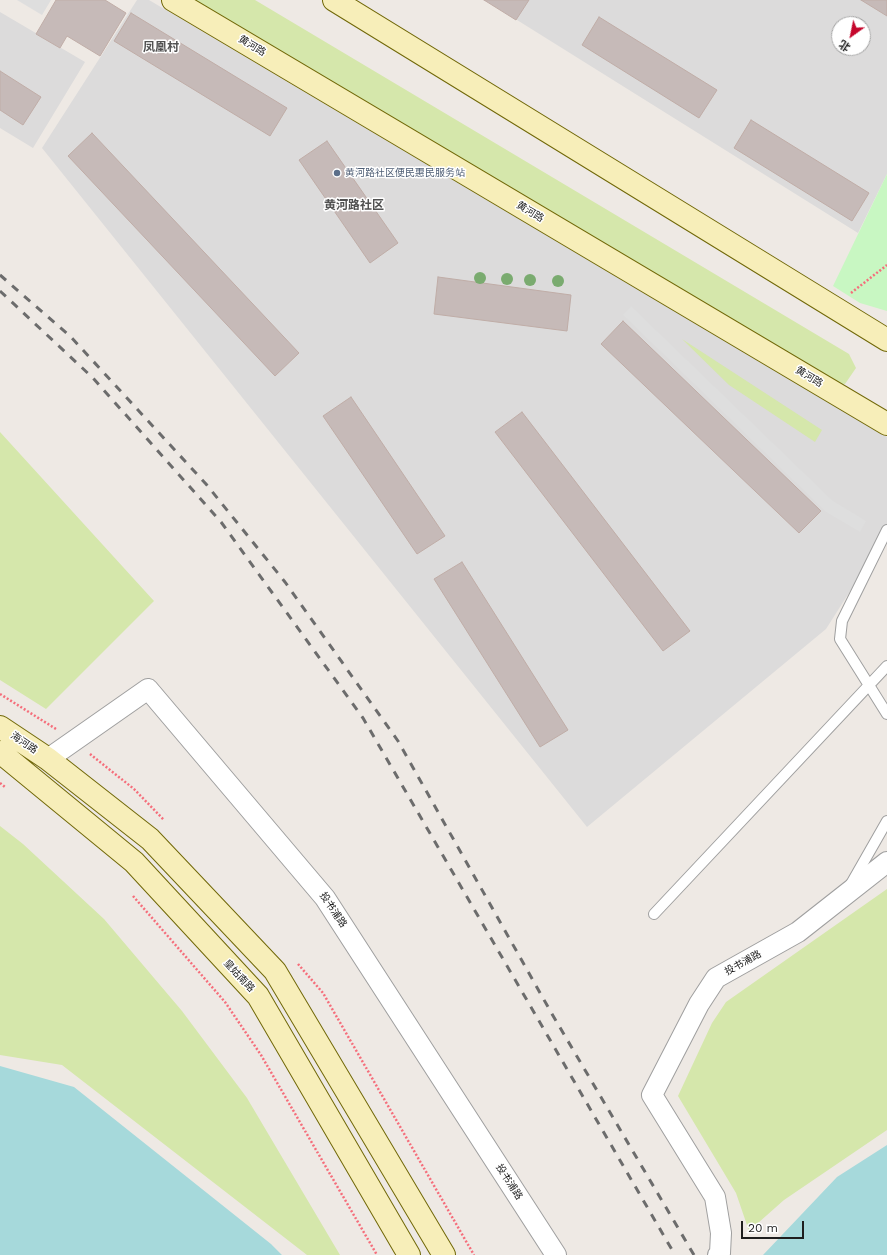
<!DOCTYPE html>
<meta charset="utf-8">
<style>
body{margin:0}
#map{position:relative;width:887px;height:1255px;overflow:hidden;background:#eee9e4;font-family:"Work Sans","Noto Sans SC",sans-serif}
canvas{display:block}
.north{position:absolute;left:831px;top:16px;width:40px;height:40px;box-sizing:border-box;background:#fff;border:1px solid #a5a5a5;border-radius:50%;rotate:213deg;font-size:11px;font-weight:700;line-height:16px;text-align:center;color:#1e1e1e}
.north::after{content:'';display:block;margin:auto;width:14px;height:18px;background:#c5062c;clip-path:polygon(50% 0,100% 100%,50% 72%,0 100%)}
.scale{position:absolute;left:741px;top:1221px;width:63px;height:18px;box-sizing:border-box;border:2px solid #1e1e1e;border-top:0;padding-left:5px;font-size:12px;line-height:14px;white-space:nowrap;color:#1e1e1e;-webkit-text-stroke:3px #fff;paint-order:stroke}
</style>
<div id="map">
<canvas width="887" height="1255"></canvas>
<div class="north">北</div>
<div class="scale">20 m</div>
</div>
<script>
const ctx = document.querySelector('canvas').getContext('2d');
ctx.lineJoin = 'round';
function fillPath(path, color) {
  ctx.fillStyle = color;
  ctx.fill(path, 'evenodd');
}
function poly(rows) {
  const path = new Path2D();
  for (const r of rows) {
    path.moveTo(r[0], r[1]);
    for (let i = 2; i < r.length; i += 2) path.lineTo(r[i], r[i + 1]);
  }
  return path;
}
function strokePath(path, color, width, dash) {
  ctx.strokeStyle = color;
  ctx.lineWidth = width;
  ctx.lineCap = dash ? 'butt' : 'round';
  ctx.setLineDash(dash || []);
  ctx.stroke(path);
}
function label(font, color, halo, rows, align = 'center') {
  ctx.font = font + ' "Work Sans","Noto Sans SC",sans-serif';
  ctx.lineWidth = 3;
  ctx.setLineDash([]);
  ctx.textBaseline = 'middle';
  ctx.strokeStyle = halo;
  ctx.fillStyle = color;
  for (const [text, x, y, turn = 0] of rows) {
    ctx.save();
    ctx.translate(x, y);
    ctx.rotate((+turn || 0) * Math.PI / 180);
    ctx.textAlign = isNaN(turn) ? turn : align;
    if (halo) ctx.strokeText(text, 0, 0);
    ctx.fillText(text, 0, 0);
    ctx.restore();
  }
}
fillPath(poly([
 [137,0,149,0,887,437,887,533,826,629,587,827,42,148],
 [485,0,887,0,887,174,858,233],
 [839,24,863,24,863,48,839,48],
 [0,12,85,62,33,148,0,128]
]), '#dcdbdb');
fillPath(poly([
 [191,0,255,0,849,354,856,368,845,384,833,383],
 [682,339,822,430,815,442,729,385],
 [0,432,154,601,46,709,0,680],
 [0,826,23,844,104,919,182,1011,247,1098,340,1255,307,1255,62,1065,0,1055],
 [887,889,887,1130,784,1200,749,1231,736,1193,678,1096,712,1023,726,1002]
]), '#d5e7ab');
fillPath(poly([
 [887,174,887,311,860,303,833,286]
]), '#c8f7c2');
fillPath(poly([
 [17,0,51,0,42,15],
 [631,306,833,501,866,521,860,532,826,512,623,315]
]), '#dedede');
fillPath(poly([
 [0,1066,74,1087,271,1244,282,1255,0,1255],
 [887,1145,887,1255,763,1255,837,1177]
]), '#a6d9db');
const building = poly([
 [56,0,105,0,126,13,100,56,67,36,60,48,36,34,56,0],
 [484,0,529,0,516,20,484,0],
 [861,0,887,0,887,16,861,0],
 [131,13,287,108,270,136,114,41,131,13],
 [599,17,717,90,699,118,582,45,599,17],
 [0,71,41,97,23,125,0,110,0,71],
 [751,120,869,193,852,221,734,148,751,120],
 [92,133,299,353,275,376,68,156,92,133],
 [327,141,398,243,370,263,299,160,327,141],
 [438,277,571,295,567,331,434,314,438,277],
 [623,321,821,511,799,533,601,344,623,321],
 [351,397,445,536,417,554,323,416,351,397],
 [522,412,690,631,663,651,495,432,522,412],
 [462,562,568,730,540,747,434,579,462,562]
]);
fillPath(building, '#c6bab8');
strokePath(building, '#c0ada7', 1);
const lane = poly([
 [887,530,842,621,840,639,887,714],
 [851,884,887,821],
 [654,914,887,666]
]);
const street = poly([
 [48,759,148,689,325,898,556,1255],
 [718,1255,720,1253,721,1233,715,1197,652,1095,699,1004,716,978,798,932,887,862]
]);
const secondary = poly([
 [173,0,887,424],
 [334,0,887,340],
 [0,727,48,759,150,839,275,971,444,1255],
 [0,752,134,862,258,996,409,1255]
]);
strokePath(lane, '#9f9f9f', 12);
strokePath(street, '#9f9f9f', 22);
strokePath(secondary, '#716808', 24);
strokePath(poly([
 [851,293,887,265],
 [0,694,56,729],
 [90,754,134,789,164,820],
 [0,783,5,787],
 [133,896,225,1002,261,1055,377,1255],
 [298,964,323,993,474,1255]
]), '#f56e7b', 2.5, [2, 2]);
strokePath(lane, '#fff', 10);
strokePath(street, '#fff', 20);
strokePath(secondary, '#f7eeb9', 22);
strokePath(poly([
 [0,275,70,336,206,484,285,582,398,741,552,1014,694,1255],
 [0,291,93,378,221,522,363,718,675,1255]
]), '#6c6c6c', 3, [8, 8]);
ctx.fillStyle = '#7aab6f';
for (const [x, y] of [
 [480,278],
 [507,279],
 [530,280],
 [558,281]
]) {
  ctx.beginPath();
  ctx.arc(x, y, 6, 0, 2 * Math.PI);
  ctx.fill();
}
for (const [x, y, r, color] of [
 [337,173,4,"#5c6f8a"]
]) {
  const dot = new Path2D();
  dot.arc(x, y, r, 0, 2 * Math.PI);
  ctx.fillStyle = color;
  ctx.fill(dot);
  strokePath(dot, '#fff', 1.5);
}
label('10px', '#1e1e1e', '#fff', [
 ["黄河路",252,46,31],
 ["黄河路",530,212,31],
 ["黄河路",809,377,31],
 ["海河路",24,743,34],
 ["投书浦路",333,910,56],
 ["投书浦路",743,963,-29],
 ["皇姑南路",239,976,47],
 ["投书浦路",509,1182,57]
]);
label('10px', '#4e5e75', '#fff', [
 ["黄河路社区便民惠民服务站",345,173]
], 'left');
label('bold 12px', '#515151', '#fff', [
 ["凤凰村",161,47],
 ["黄河路社区",354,205]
]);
</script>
